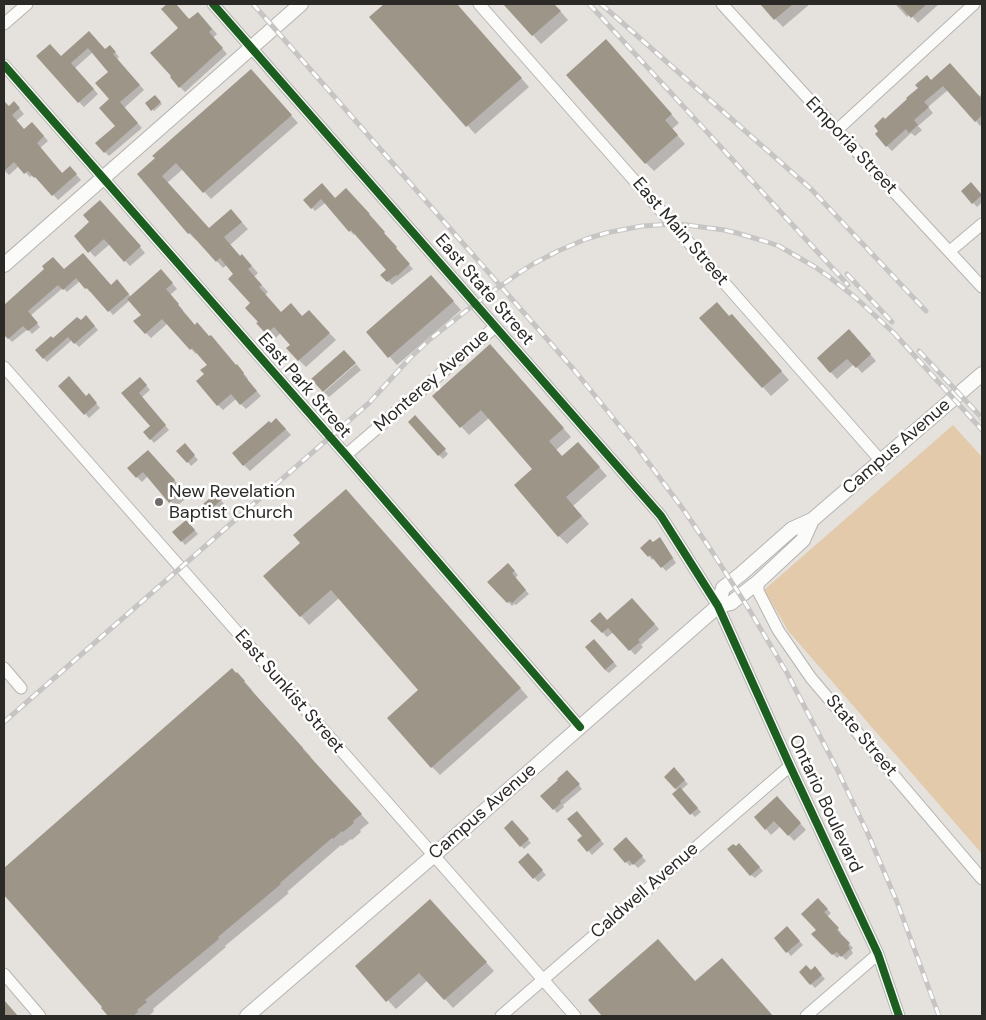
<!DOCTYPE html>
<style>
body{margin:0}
#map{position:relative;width:986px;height:1020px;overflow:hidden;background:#e5e2de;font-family:"DM Sans",sans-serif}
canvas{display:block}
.frame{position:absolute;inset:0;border:5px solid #2c2a27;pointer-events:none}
</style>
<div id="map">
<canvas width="986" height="1020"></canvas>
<div class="frame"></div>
</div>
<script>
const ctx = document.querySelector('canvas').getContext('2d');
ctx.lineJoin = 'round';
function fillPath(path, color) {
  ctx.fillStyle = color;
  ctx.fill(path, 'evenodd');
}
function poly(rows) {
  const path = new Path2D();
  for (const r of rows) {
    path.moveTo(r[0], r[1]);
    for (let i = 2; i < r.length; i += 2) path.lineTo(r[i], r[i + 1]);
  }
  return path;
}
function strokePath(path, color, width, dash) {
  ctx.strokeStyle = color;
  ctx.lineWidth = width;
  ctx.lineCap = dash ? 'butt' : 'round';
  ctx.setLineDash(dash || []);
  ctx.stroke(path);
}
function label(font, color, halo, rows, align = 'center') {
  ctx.font = font + ' "DM Sans",sans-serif';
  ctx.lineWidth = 5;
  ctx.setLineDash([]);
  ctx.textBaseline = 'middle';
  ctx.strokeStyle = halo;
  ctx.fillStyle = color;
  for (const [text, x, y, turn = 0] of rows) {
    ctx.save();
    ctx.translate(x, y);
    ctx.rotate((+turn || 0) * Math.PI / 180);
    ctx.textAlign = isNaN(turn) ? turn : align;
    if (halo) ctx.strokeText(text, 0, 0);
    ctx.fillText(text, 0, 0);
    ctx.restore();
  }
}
fillPath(poly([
 [953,425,982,457,982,854,789,632,764,590]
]), '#e3caab');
fillPath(poly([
 [168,4,175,4,190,20,203,18,217,34,213,38,227,54,185,92,180,87,180,28,163,9],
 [386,4,456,4,529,87,475,134,371,17],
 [505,4,554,4,568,20,541,44],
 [761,4,810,4,783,27],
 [897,4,939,4,918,23,910,14,907,17,896,5],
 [89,33,105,51,114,51,119,57,117,59,144,90,124,108,142,128,109,156,105,152,116,126,111,99,110,72,93,52,75,68,98,94,84,107,79,102,61,57],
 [614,49,679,123,672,129,685,144,654,171,646,163],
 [258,78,298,123,211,199,183,169,167,183,209,229,238,218,248,229,230,245,241,257,249,263,258,273,254,277,268,292,265,295,281,313,302,317,309,312,336,340,306,367,299,360,291,345,281,333,273,340,267,333,259,322,252,303,235,274,227,265,223,268,197,239,196,240,189,233,139,174],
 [932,81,979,97,982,93,982,124,980,126,976,121,948,90,928,107,933,113,918,126,922,130,915,136,911,133,892,151,887,146,885,121],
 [155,97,162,104,154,111,147,103],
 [4,102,9,108,19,108,24,114,16,121,24,130,37,128,48,141,40,148,63,174,74,172,81,180,58,200,41,181,33,175,30,177,19,166,9,175,4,170],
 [322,185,335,199,372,219,387,237,398,253,413,269,392,285,382,275,388,270,355,233,354,235,350,231,325,203,315,211,305,200],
 [974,187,982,196,982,202,977,207,962,191],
 [106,207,145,253,130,266,110,244,95,257,75,236],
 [46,269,64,271,111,286,121,285,131,297,166,276,177,289,170,295,183,310,182,311,195,326,242,371,248,379,247,380,261,396,246,409,236,399,223,410,218,405,205,374,208,365,197,352,196,354,191,349,168,323,151,338,146,333,143,315,130,300,113,315,92,291,90,292,80,281,67,292,63,288,30,316,40,327,32,334,28,329,12,342,4,333,4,306],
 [439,285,461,310,397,365,368,332],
 [717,304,730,317,740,324,789,380,771,396,701,318],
 [90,321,98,330,79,347,72,340,47,362,37,350,81,322],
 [855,337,876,361,862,373,854,364,837,379,818,358],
 [498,354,571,437,556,450,562,457,586,452,607,476,573,506,589,524,567,544,559,536,534,469,489,418,469,435,433,396],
 [356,364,361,370,329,397,324,392],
 [140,378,150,390,142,397,169,430,154,443,145,432,152,427,123,393],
 [60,386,92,399,100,408,89,418],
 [419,420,448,454,443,459,439,455],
 [271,424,282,425,291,435,250,471,244,465],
 [188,448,198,460,191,466,188,462],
 [148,452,180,486,176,489,185,499,176,507,148,476,142,482,137,477],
 [216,494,224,504,213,513,205,504],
 [354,499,528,697,440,775,432,767,420,690,339,598,309,625,265,576],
 [190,525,198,534,185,545,182,541],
 [660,539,663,542,676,563,666,571,654,558,652,560,649,556,654,544],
 [508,565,518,575,515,578,529,594,516,605,514,604,512,606,489,582],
 [637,604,659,629,641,645,643,647,635,655,614,632,607,637,603,633,607,621],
 [598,644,617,666,609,673,605,670],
 [232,670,245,682,252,690,252,691,311,757,310,758,369,823,360,830,361,832,352,840,351,839,342,846,341,845,287,892,289,893,225,946,226,947,153,1009,154,1011,149,1016,110,1016,102,1008,104,1007,4,895,4,869],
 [674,769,688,784,681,790,701,812,695,817,674,795,678,791,665,777],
 [571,775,582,789,563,805,564,807,557,813,554,809,560,780],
 [783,804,806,830,794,841,781,826,771,835,766,829],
 [580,817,604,844,592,855,579,840,584,836],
 [516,826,531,843,524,849,521,846],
 [630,843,646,861,638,868,633,863,630,866,614,849],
 [743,849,763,871,755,878,751,875],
 [532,859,546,875,538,882,520,862],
 [818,900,831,913,827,917,841,933,840,934,853,948,851,950,853,953,846,960,841,955,837,958,813,934,817,930],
 [438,909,494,971,453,1008,428,980,396,1009,356,966],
 [787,928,803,945,791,956,775,938],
 [658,940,696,983,730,968,773,1016,604,1016,590,1000],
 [815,968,825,979,815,988,800,972,811,971]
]), '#0003');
fillPath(poly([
 [167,4,176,4,189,19,198,12,212,29,209,32,223,48,179,88,170,77,171,76,150,53,178,28,161,9],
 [384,4,457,4,522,78,466,127,369,17],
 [503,4,554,4,561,11,532,36],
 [760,4,793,4,774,20],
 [898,4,927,4,911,18],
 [89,31,105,49,110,45,116,52,113,54,140,85,120,102,138,123,104,153,95,143,115,126,99,108,109,99,95,83,108,72,88,48,71,63,94,89,78,103,36,56,50,44,61,56],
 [606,39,672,114,665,120,678,135,645,164,566,75],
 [950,63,982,99,982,115,975,122,943,86,924,102,929,107,914,120,918,125,909,133,906,129,886,147,875,134,878,131,874,126,883,117,885,119,907,99,906,98,918,88,915,85,927,75,931,80],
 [251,69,292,115,203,193,176,163,162,176,209,228,231,209,242,222,224,237,240,256,242,254,252,266,248,269,262,285,259,287,281,312,291,303,302,316,309,310,330,333,298,361,286,348,290,345,274,327,266,334,256,323,258,322,245,308,250,303,228,279,233,274,220,258,216,262,190,233,188,234,137,174,155,158,152,156],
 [155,95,161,102,151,111,145,103],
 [4,101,9,106,14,101,20,108,12,115,24,129,32,122,44,136,37,143,62,173,70,166,77,174,52,196,35,177,34,178,28,171,24,174,14,162,4,171],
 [971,182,982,195,972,204,961,191],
 [322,183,335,198,346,188,370,214,369,214,385,232,384,233,397,247,396,248,410,264,397,276,396,275,387,282,380,275,386,270,351,230,349,232,321,199,311,209,303,200],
 [100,200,141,246,124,262,104,239,88,253,74,236,89,222,83,215],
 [83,253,111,285,117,279,129,294,108,312,87,288,85,289,76,278,63,290,58,285,28,311,38,323,28,331,23,326,8,339,4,335,4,305,44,269,42,266,53,257,64,269],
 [161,269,173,283,166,289,179,304,178,305,195,325,197,322,209,336,211,335,236,365,237,364,244,373,243,374,257,391,240,405,231,394,217,406,196,381,204,374,200,370,207,365,192,348,190,350,162,319,145,334,133,321,141,315,127,299],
 [431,275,454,301,388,358,366,332],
 [717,302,729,316,732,314,782,371,762,388,699,318],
 [86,315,95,326,74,344,68,337,43,359,35,350,51,336,53,338,77,317,81,320],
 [849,329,871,354,856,368,847,359,830,373,817,358],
 [490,344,564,428,549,441,562,456,578,442,600,467,566,497,582,516,558,537,514,485,532,469,481,410,460,428,432,396],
 [344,350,356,363,323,392,311,379],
 [69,376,86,396,89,393,97,403,84,415,58,386],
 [140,377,147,385,139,393,166,425,150,440,143,432,150,426,121,393],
 [415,415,446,449,438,456,408,422],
 [276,418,286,429,243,466,232,453,269,421,271,423],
 [185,443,195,455,187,463,176,451],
 [148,450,175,480,172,483,181,493,169,503,143,472,136,478,127,468],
 [346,489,521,688,431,768,387,718,418,690,331,590,300,617,263,576,300,543,293,535],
 [216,493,222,499,209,511,203,504],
 [186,520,195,530,181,542,172,532],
 [660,537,673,558,661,568,650,555,648,557,640,548,650,539,653,542],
 [508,563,515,571,512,573,526,590,512,603,510,601,507,603,487,582],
 [632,598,655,624,638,640,640,642,629,651,608,628,602,633,590,621,600,612,607,620],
 [594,639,614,662,605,670,585,647],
 [232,668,236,673,237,672,245,681,244,682,303,748,303,749,362,814,353,821,354,823,343,832,342,831,333,839,332,838,280,883,281,884,218,937,219,939,145,1000,147,1002,137,1010,138,1012,133,1016,108,1016,101,1008,102,1007,4,895,4,868],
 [674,767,685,780,675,789,664,777],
 [567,770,580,784,560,801,561,803,553,810,540,796,558,780,557,779],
 [680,787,698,808,690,815,672,794],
 [777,796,801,823,788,836,774,821,765,830,754,817],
 [577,811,601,840,587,852,577,840,582,836,567,819],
 [512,820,529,839,520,847,504,828],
 [626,837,643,856,633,865,629,860,625,863,613,849],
 [739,843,760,867,750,876,727,849,733,844,736,846],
 [528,853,543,870,533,879,518,862],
 [818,898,828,909,824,912,839,928,837,930,850,943,848,945,850,949,841,957,837,952,832,955,811,934,816,930,801,914],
 [430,899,487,962,444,1000,419,973,386,1002,355,966],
 [787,926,800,941,786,953,774,938],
 [658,939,695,981,722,958,773,1016,602,1016,588,1000],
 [806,965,811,970,815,966,822,975,810,985,799,972],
 [4,1000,18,1016,4,1016]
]), '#9e9589');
const minor = poly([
 [213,4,661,516,718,606,790,766,878,954,899,1016],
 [479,4,881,461],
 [722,4,837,130,982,287],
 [4,24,27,4],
 [4,65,346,455,580,727],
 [837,130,974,4],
 [950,251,982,224],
 [4,367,575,1016],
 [346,455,495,327],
 [758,582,758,591,778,630,811,678,982,879],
 [4,668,21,688],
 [4,974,40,1016],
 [501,1016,790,766],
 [806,1016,878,954]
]);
const tertiary = poly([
 [4,265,301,4],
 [718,606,723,588,741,574,792,529,812,520,982,374],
 [247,1016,433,856,718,606,731,603,758,582,803,540,812,520]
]);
strokePath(minor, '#b6b4b1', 13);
strokePath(tertiary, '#b6b4b1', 16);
strokePath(minor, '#fbfbfa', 11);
strokePath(tertiary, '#fbfbfa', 14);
const rail = poly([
 [253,4,575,371,639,450,683,509,713,553,747,606,787,673,836,767,868,834,897,902,939,1016],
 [589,4,848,285],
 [601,4,811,189,926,311],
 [847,274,892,322],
 [893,332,982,430],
 [919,351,982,418],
 [4,722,369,403,409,359,429,340,476,303,522,271,533,264,558,251,586,239,606,233,642,226,673,224,687,225,724,230,737,233,764,241,779,246,815,267,828,276,856,298,897,336]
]);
strokePath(rail, '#c6c5c4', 5);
strokePath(rail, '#fff', 3, [9]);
strokePath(poly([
 [213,4,661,516,718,606,790,766,878,954,899,1016],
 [4,65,346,455,580,727]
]), '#1b5e20', 8);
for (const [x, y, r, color] of [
 [159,502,5,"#6d6a67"]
]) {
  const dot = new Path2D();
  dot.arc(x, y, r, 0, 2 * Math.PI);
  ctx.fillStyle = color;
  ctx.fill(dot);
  strokePath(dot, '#fff', 2);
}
label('18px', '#2c2a27', '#fff', [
 ["Emporia Street",851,146,47],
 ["East Main Street",680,232,49],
 ["East State Street",484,290,49],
 ["Monterey Avenue",432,381,-41],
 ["East Park Street",304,386,49],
 ["Campus Avenue",897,447,-41],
 ["East Sunkist Street",289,692,49],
 ["State Street",861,736,50],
 ["Ontario Boulevard",825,804,65],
 ["Campus Avenue",483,812,-41],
 ["Caldwell Avenue",645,891,-41]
]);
label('18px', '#2c2a27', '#fff', [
 ["New Revelation",169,492],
 ["Baptist Church",169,513]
], 'left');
</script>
